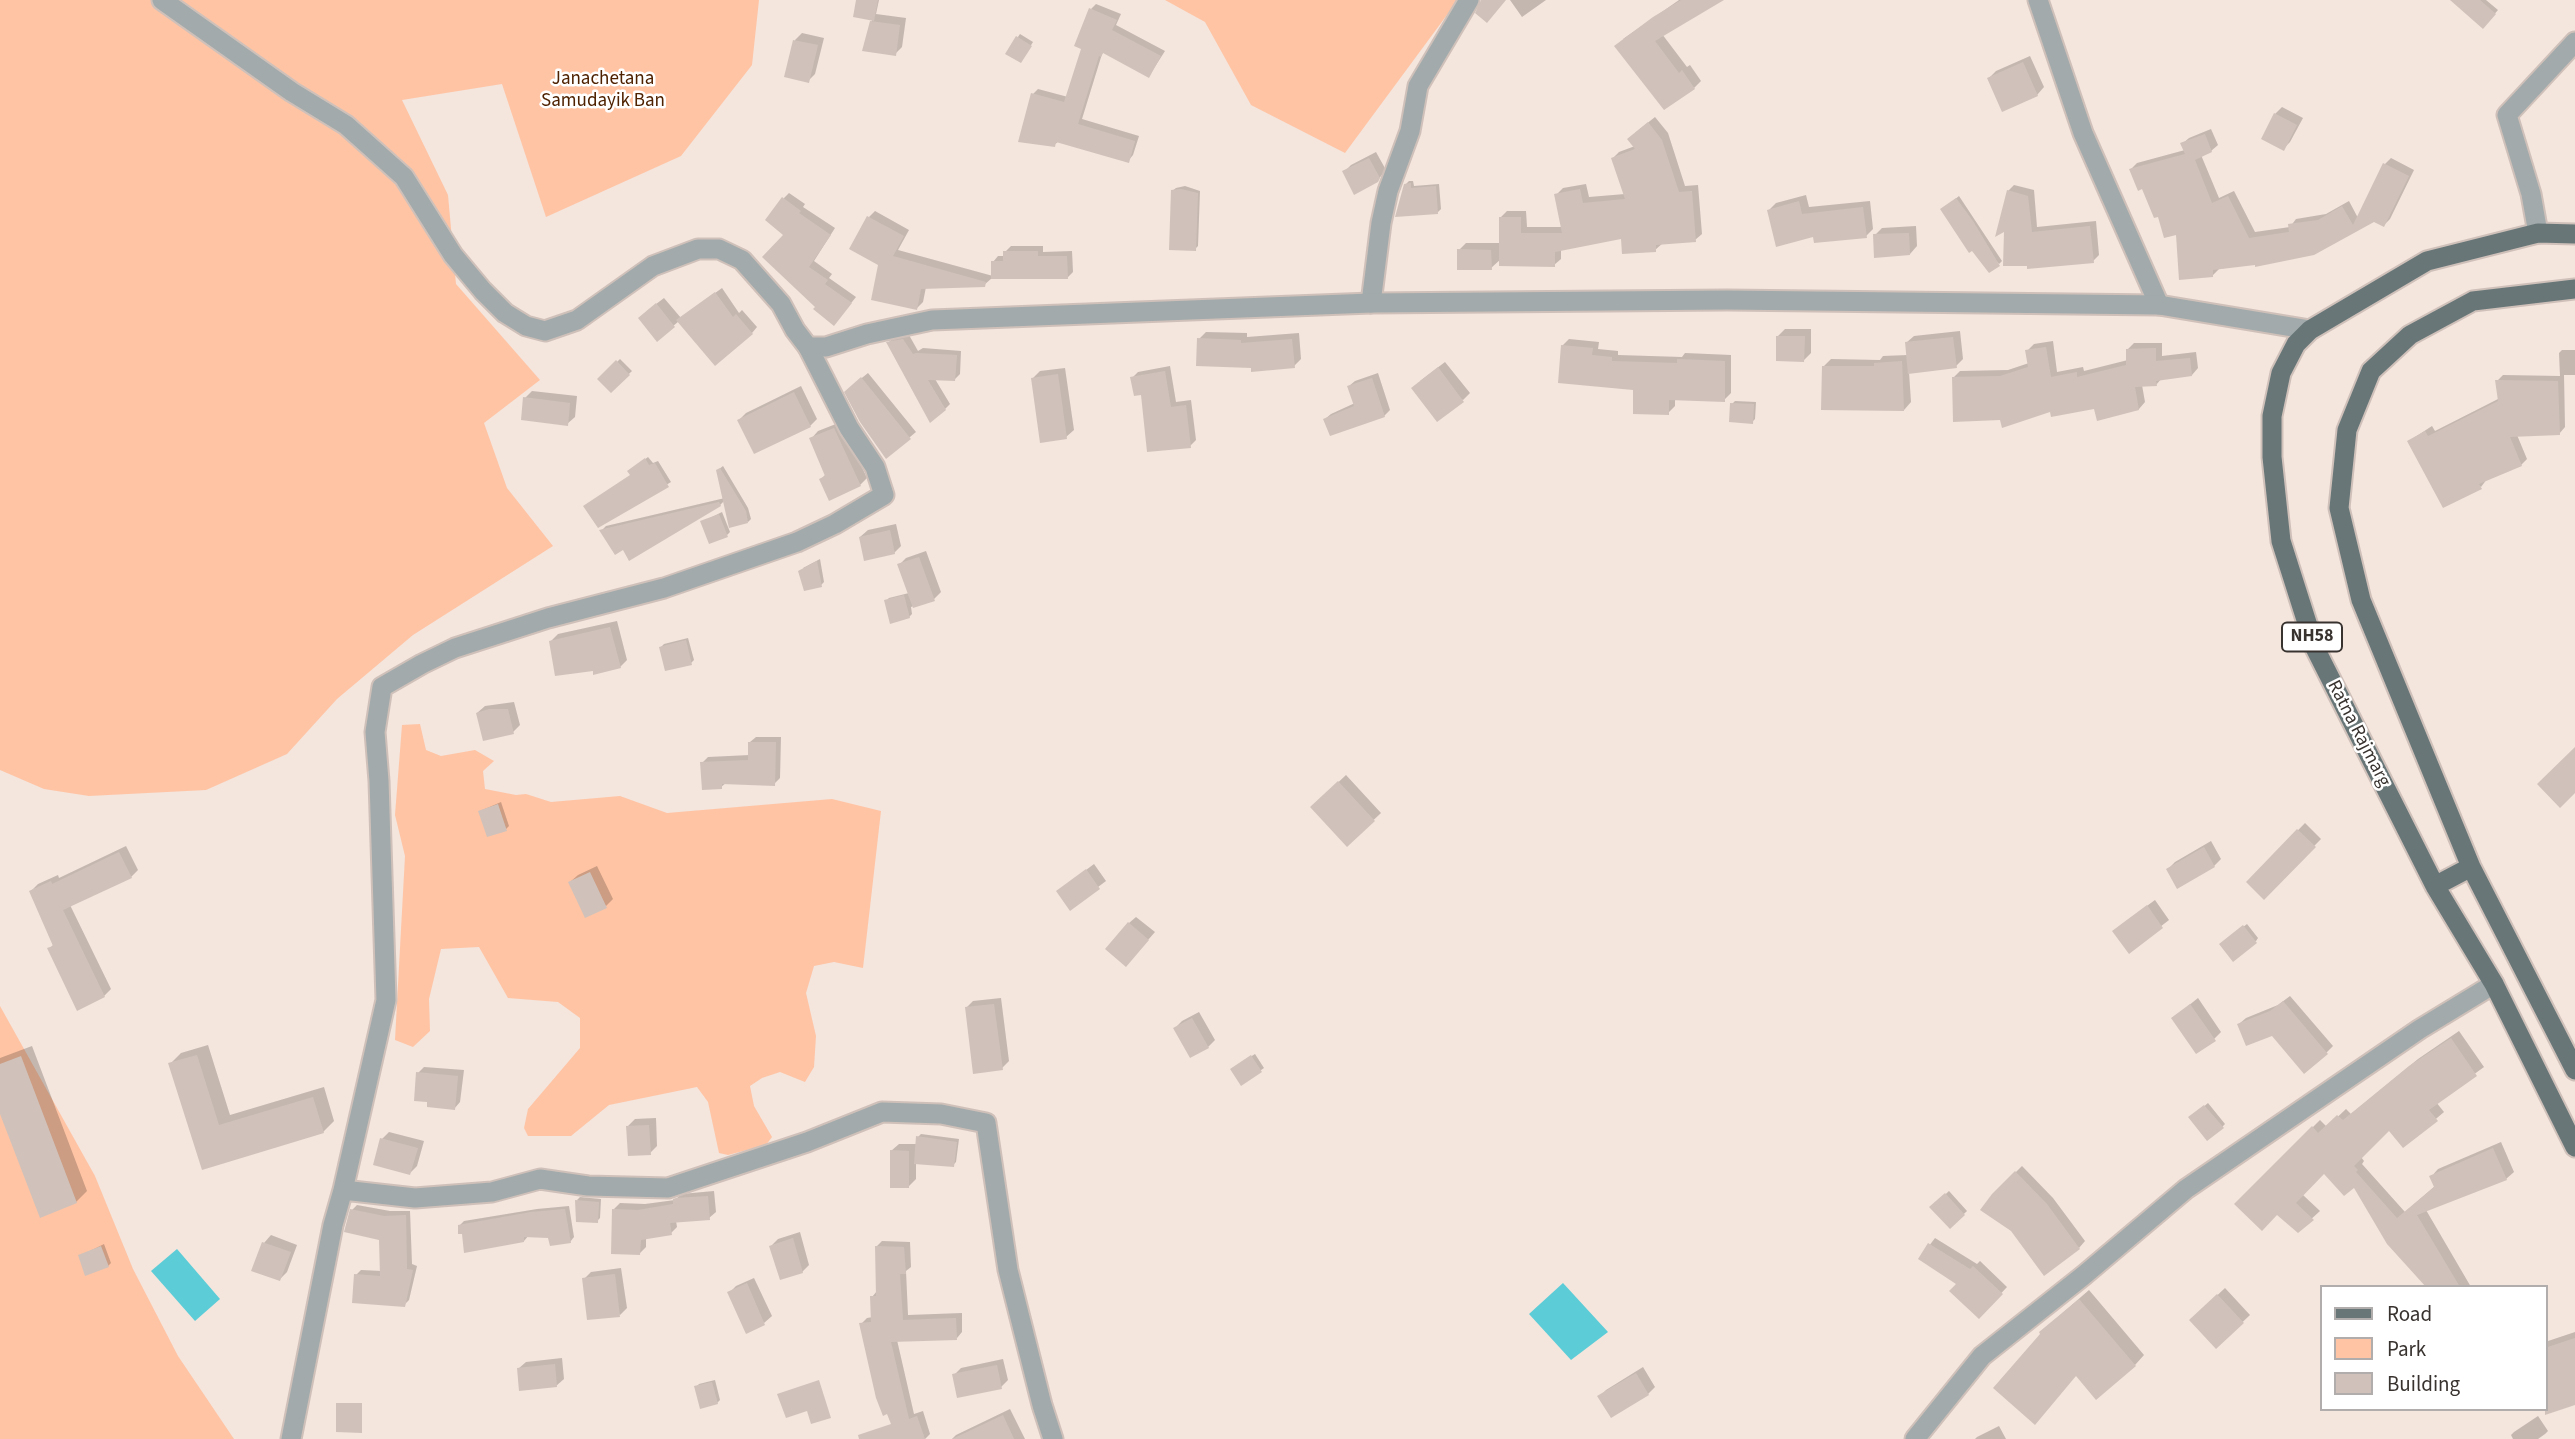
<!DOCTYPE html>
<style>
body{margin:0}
#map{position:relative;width:2575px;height:1439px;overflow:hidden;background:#f4e5dd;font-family:"Source Sans 3",sans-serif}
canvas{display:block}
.legend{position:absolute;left:2320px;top:1285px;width:228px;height:126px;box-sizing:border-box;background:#fff;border:2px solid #b0adac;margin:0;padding:9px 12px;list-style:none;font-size:21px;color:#393330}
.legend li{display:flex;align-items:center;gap:14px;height:35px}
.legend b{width:35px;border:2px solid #b0adac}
</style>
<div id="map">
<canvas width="2575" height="1439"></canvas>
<ul class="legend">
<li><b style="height:9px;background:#687678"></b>Road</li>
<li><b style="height:19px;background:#ffc4a4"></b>Park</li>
<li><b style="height:19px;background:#d0c2ba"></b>Building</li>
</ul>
</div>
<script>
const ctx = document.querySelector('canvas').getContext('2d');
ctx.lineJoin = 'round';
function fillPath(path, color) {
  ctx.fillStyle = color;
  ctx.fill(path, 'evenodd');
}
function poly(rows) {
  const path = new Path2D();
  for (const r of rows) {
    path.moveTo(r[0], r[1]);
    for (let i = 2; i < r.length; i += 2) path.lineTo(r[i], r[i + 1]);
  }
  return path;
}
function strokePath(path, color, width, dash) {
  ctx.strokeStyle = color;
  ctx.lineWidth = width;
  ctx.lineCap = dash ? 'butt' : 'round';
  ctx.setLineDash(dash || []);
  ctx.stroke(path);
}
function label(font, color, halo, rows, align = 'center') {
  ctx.font = font + ' "Source Sans 3",sans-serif';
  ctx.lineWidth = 5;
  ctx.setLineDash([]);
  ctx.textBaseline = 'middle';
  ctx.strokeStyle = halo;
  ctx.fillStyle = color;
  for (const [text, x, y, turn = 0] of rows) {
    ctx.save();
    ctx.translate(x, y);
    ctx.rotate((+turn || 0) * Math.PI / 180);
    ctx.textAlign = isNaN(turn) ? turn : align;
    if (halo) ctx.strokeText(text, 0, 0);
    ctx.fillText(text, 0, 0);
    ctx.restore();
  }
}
fillPath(poly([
 [0,0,759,0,752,65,681,156,546,217,502,84,402,100,448,195,456,284,540,380,484,423,507,488,553,546,413,635,337,699,287,754,206,790,89,796,44,789,0,770],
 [1165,0,1458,0,1345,153,1251,105,1205,22],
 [420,724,426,750,441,756,475,750,494,761,483,771,485,789,516,795,526,794,551,802,620,796,667,813,832,799,881,811,863,968,834,962,814,966,806,993,816,1036,814,1067,805,1082,780,1072,762,1078,750,1086,754,1106,772,1137,766,1145,728,1155,719,1153,708,1102,697,1087,609,1105,571,1136,528,1136,524,1128,528,1109,580,1048,580,1018,558,1002,508,998,479,947,441,949,429,999,430,1031,413,1047,395,1040,405,856,395,815,402,725],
 [0,1006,95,1176,133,1269,178,1356,234,1439,0,1439]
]), '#ffc4a4');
fillPath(poly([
 [177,1249,220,1299,195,1321,151,1271],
 [1563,1283,1608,1332,1571,1360,1529,1314]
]), '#5ccdd7');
fillPath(poly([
 [858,0,879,0,876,14,906,18,902,47,895,54,871,22,873,19],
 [1510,0,1546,0,1522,17],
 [1679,0,1716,0,1662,34,1687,67,1690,65,1701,81,1694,88,1623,39],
 [2466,0,2486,0,2498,10,2483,27],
 [1096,4,1121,14,1116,25,1165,51,1149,76,1105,51,1102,54,1082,119,1139,136,1133,155,1128,161,1059,141,1054,145,1033,94,1038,89,1068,97,1083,48,1091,9],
 [802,33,824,38,815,74,808,81,795,40],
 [1020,34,1033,42,1023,58,1007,53],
 [2030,56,2044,87,2037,95,1989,78,1996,71],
 [2282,107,2303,118,2290,142,2283,149,2275,114],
 [1655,117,1668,133,1685,186,1698,185,1702,234,1695,240,1663,243,1655,250,1623,237,1561,249,1561,259,1554,265,1501,259,1491,268,1459,250,1466,243,1501,243,1501,217,1507,211,1526,211,1527,227,1563,227,1556,195,1563,188,1586,184,1589,197,1625,194,1613,158,1619,152,1635,146,1635,133],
 [2211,129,2218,145,2211,151,2201,155,2219,198,2234,191,2255,232,2290,227,2296,219,2326,214,2349,201,2358,218,2385,164,2391,158,2414,170,2390,219,2384,225,2374,220,2256,263,2219,269,2212,276,2159,214,2131,169,2137,163,2185,150,2182,144,2189,138],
 [1376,152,1386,170,1377,181,1344,172,1351,165],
 [1409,181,1413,181,1414,186,1439,184,1441,209,1437,213,1405,185],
 [2014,185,2034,190,2037,227,2096,221,2099,255,2093,261,2029,268,2008,191],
 [1185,186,1200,191,1198,246,1195,249,1172,191,1176,188],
 [789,193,805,204,803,207,835,228,814,261,832,274,829,278,856,297,839,318,786,234,784,198],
 [1806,195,1809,207,1870,201,1873,229,1866,236,1814,235,1769,210,1776,203],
 [1959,196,2002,261,1999,264,1945,207],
 [875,211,909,230,898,250,993,276,993,262,998,256,1005,256,1005,252,1011,246,1043,246,1043,252,1072,251,1073,272,1067,278,992,278,984,285,926,287,923,302,917,308,880,264,869,217],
 [1916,226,1917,246,1910,254,1875,235,1882,228],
 [722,288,739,313,742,310,757,327,752,333,679,321,658,339,647,311,664,298,681,318],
 [1785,329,1811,329,1811,353,1804,360,1778,336],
 [1960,331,1963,359,1956,366,1909,372,1911,402,1904,410,1824,366,1831,359,1880,360,1883,356,1908,355,1906,343,1914,336],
 [1206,332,1247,333,1247,337,1299,333,1301,359,1294,366,1199,339],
 [909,335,918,351,923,348,961,351,960,374,955,379,935,379,950,404,945,409,888,343,893,338],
 [1569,339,1599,342,1598,349,1618,351,1618,355,1682,357,1685,353,1731,355,1731,393,1724,400,1675,399,1675,406,1668,413,1635,388,1562,346],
 [2053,341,2057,372,2083,367,2084,371,2128,360,2127,350,2134,343,2162,343,2162,356,2196,352,2198,368,2192,375,2162,378,2156,385,2142,385,2145,402,2139,409,2095,407,2052,410,2001,418,1953,378,1960,371,2008,370,2029,363,2027,351,2034,344],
 [2562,350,2575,350,2575,375,2564,375,2565,427,2559,434,2517,435,2527,459,2521,465,2487,479,2481,487,2409,441,2432,426,2435,431,2500,398,2497,381,2503,375,2560,376,2559,353],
 [620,359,632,371,611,391,600,379],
 [1445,362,1470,393,1463,400,1420,381],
 [1170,366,1176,402,1191,400,1196,440,1190,446,1142,393,1132,378,1138,372],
 [1065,368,1074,430,1066,437,1033,378,1040,371],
 [868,373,916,432,886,457,852,386],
 [1378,373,1390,410,1384,416,1325,419,1331,414,1355,403,1349,386,1355,381],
 [801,386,817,419,810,426,739,420,746,413],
 [532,391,577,396,575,417,567,424,525,398],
 [1735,401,1756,402,1755,419,1752,422,1732,404],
 [841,422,867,478,860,485,821,479,826,474,811,439,818,431],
 [648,457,653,463,658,461,671,482,598,526,632,475,632,469],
 [723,466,748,508,751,519,748,522,725,500,720,505,624,548,601,531,606,526,725,498,718,470],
 [722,512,730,532,727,535,702,522],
 [896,524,901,546,894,553,860,537,868,530],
 [926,551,941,592,934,599,911,607,912,614,909,617,886,601,889,598,909,593,899,565,906,558],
 [820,559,824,582,821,585,803,568],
 [617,621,627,660,620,667,551,641,558,634],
 [688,638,694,660,691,663,661,647,664,644],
 [514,702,520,725,513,732,477,713,485,706],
 [756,737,781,737,780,778,774,784,726,783,721,787,702,763,708,757,750,755,750,742],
 [1346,775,1381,813,1347,845,1312,807],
 [501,802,509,826,506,829,480,811],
 [2305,823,2321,839,2264,897,2248,882],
 [2211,841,2221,859,2214,866,2178,886,2168,869,2175,862],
 [126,846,138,870,131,877,70,905,111,989,104,996,49,949,54,944,31,891,38,884,58,875,59,878],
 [1094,864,1106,881,1070,908,1058,891],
 [597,866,613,899,606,906,570,882,578,875],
 [2155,900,2169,920,2129,951,2121,925],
 [1136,917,1155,932,1133,957,1129,923],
 [2247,924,2258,938,2256,941,2224,942],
 [2290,996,2333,1046,2326,1053,2239,1024,2246,1018,2278,1005],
 [1001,998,1009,1061,1002,1068,966,1008,973,1001],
 [2198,998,2221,1032,2214,1039,2173,1018],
 [1199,1012,1215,1040,1208,1047,1175,1028,1182,1021],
 [2459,1031,2484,1067,2436,1102,2444,1112,2404,1146,2390,1128,2361,1157,2364,1161,2362,1164,2405,1212,2435,1186,2431,1177,2438,1169,2501,1142,2514,1172,2506,1179,2426,1210,2471,1287,2428,1287,2355,1185,2325,1172,2303,1195,2320,1211,2298,1231,2278,1212,2236,1204,2320,1120,2327,1127,2346,1109,2351,1114,2418,1059],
 [208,1045,230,1115,324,1087,334,1121,323,1132,203,1168,170,1064,181,1053],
 [32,1046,87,1191,76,1202,0,1109,0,1058],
 [1255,1054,1264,1068,1242,1083,1236,1066],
 [424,1067,464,1070,460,1102,454,1109,429,1101,418,1073],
 [2208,1103,2225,1124,2222,1127,2194,1115],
 [656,1118,657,1146,650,1153,628,1126,635,1119],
 [389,1132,424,1141,417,1166,410,1173,382,1139],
 [921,1134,959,1139,956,1162,953,1165,916,1162,916,1179,909,1186,891,1151,899,1144,918,1144,918,1137],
 [2022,1166,2053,1198,2085,1241,2079,1248,1993,1195],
 [714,1191,716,1212,709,1218,676,1221,677,1227,671,1233,646,1237,646,1247,639,1254,614,1209,620,1203,645,1204,675,1200,681,1194],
 [1949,1191,1967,1211,1950,1227,1932,1207],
 [580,1197,601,1199,600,1218,597,1221,577,1200],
 [357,1205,390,1211,410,1211,412,1264,417,1266,409,1300,404,1305,356,1275,361,1270,382,1271,381,1238,352,1210],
 [569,1206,574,1237,570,1242,550,1236,529,1235,524,1241,464,1232,459,1226,464,1221,537,1209],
 [800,1232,809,1265,802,1272,771,1246,778,1239],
 [271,1235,297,1245,287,1272,280,1279,254,1270,264,1243],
 [1935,1238,1977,1264,1980,1261,2007,1287,1979,1317,1958,1283,1920,1258],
 [882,1241,910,1242,911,1267,906,1271,908,1315,962,1313,962,1332,957,1338,897,1340,914,1414,923,1411,930,1434,925,1439,898,1439,861,1324,867,1318,873,1317,872,1297,877,1291,876,1247],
 [104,1244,111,1263,108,1266,80,1256],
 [621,1268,627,1308,620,1315,584,1279,591,1272],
 [754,1278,772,1316,764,1323,747,1331,729,1293,736,1286],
 [2225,1288,2250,1315,2216,1347,2191,1320],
 [2089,1290,2144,1355,2135,1365,2051,1323],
 [2575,1332,2575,1403,2545,1398,2545,1342],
 [562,1358,564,1379,556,1386,518,1369,526,1362],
 [1003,1359,1008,1380,1001,1387,954,1375,961,1368],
 [1643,1367,1655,1387,1648,1394,1599,1397,1606,1390],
 [715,1380,720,1400,717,1403,696,1387,699,1384],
 [1010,1409,1025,1439,952,1439,956,1435],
 [2538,1416,2548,1431,2545,1434,2538,1439,2513,1439,2511,1435,2514,1432],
 [1999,1426,2006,1439,1975,1439,1977,1437]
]), '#0003');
fillPath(poly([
 [856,0,878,0,874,21,853,17],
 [1481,0,1506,0,1487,23,1475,13],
 [1681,0,1724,0,1655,41,1679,73,1682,70,1695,89,1664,110,1614,46,1653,17],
 [2450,0,2480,0,2496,14,2483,29],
 [1089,8,1117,20,1112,30,1161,56,1149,78,1103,53,1101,57,1099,56,1078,124,1135,141,1129,163,1056,142,1055,147,1018,142,1031,93,1064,102,1081,49,1074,46],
 [870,21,900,25,896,56,862,51],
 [1016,36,1032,46,1021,63,1005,54],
 [793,40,818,45,809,83,784,77],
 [2023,62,2038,96,2002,112,1987,78],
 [2274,113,2297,125,2284,151,2261,139],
 [1648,122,1662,140,1679,192,1692,191,1696,242,1656,245,1656,252,1622,254,1621,239,1555,252,1555,267,1499,266,1499,217,1521,217,1521,233,1562,233,1554,194,1580,189,1583,203,1625,199,1611,158,1635,149,1627,139],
 [2205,134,2212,152,2195,160,2212,203,2228,196,2249,238,2289,232,2288,224,2318,220,2342,206,2353,225,2383,163,2409,176,2384,227,2374,222,2314,255,2255,267,2255,265,2213,270,2213,277,2179,280,2176,235,2164,238,2158,217,2154,218,2142,189,2138,191,2129,169,2185,154,2180,143],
 [1369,158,1380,178,1378,182,1354,195,1342,171],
 [1411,183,1411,188,1436,186,1438,214,1395,217,1404,184],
 [1181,189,1198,193,1196,251,1169,250,1171,190],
 [2007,190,2028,196,2032,232,2090,226,2094,263,2027,269,2027,266,2003,266,2004,232,1995,237],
 [782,197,801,211,799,213,831,235,809,267,828,280,825,284,852,303,834,326,813,309,815,307,762,257,783,235,765,220],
 [1956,198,1973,221,2000,266,1989,273,1972,251,1969,253,1940,209],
 [1799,201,1802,214,1863,207,1867,238,1814,243,1813,237,1776,247,1767,210],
 [867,216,904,236,893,256,986,282,985,287,921,289,917,310,871,300,878,265,849,249],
 [1909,233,1910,255,1874,258,1873,234],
 [1457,249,1491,250,1492,270,1457,270],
 [1003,251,1038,251,1038,256,1067,256,1068,279,991,279,991,261,1003,261],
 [715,292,733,317,736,314,753,334,715,366,676,320],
 [656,303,675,327,657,342,638,318],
 [1776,336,1805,336,1804,362,1776,361],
 [1953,337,1957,368,1908,374,1905,342],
 [1197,338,1241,340,1241,343,1292,339,1295,368,1251,372,1251,368,1196,366],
 [903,339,913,354,916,353,957,355,955,381,928,380,946,410,930,423,886,342],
 [1561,345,1593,348,1592,355,1612,357,1612,361,1677,363,1677,359,1725,361,1725,402,1669,400,1669,415,1633,414,1633,390,1558,383],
 [2046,347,2051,377,2077,372,2077,377,2126,365,2126,349,2156,348,2156,361,2190,358,2192,376,2156,381,2157,386,2135,387,2139,410,2097,421,2094,409,2051,417,2050,412,2002,428,2000,420,1953,422,1952,377,2000,376,2028,367,2025,350],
 [616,360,630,375,611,393,597,379],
 [1902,361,1904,411,1821,410,1822,366,1874,366,1874,363],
 [1438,367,1464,402,1437,422,1411,388],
 [1165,371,1171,407,1186,405,1191,448,1147,452,1141,395,1134,396,1130,377],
 [1058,374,1067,439,1040,443,1031,378],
 [861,377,911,439,886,459,860,422,844,392],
 [1372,378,1385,417,1330,436,1323,419,1354,406,1347,386],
 [2495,380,2558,381,2560,435,2510,437,2522,466,2479,484,2482,489,2443,508,2407,441,2425,431,2428,436,2498,401],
 [794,392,811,427,754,454,737,420],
 [523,397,570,403,568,426,521,420],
 [1730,403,1754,404,1753,424,1729,422],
 [834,428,861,486,829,501,819,479,825,476,809,438],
 [645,458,649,465,655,463,669,487,598,528,583,506,630,475,627,471],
 [720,468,746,511,748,523,729,528,716,470],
 [719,502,721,506,629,561,623,550,615,555,599,530],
 [719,514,728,537,709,544,700,521],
 [890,530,895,554,864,561,859,537],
 [919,557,935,601,913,608,897,564],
 [817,561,822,587,804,591,798,571],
 [904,595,910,618,890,624,884,600],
 [610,627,621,668,593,675,593,671,555,676,549,641],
 [686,640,692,665,665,671,659,647],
 [489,709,508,709,514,734,483,741,476,713],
 [748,742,776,742,775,786,722,784,722,789,702,790,700,762,748,760],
 [2575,747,2575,793,2560,808,2537,784],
 [1338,781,1375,821,1347,847,1310,807],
 [498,804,507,831,487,837,478,811],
 [2297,829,2316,847,2264,900,2246,882],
 [2204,847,2215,867,2177,889,2166,869],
 [119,852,132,878,63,910,105,997,77,1011,47,948,53,946,29,891,51,881,52,884],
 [1086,869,1100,889,1070,911,1056,891],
 [590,872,607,908,585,918,568,882],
 [2147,905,2163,928,2129,954,2112,931],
 [1128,922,1149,940,1126,967,1105,949],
 [2243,925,2257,943,2233,962,2219,944],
 [2283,1001,2328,1054,2304,1074,2272,1036,2246,1046,2237,1024,2270,1011],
 [994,1004,1003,1070,973,1074,965,1007],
 [2190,1004,2216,1041,2196,1054,2171,1018],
 [1192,1018,1209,1048,1190,1058,1173,1028],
 [2451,1038,2477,1076,2429,1110,2438,1121,2403,1148,2389,1131,2354,1166,2358,1170,2356,1172,2397,1218,2434,1187,2429,1176,2493,1148,2507,1180,2417,1215,2460,1287,2426,1287,2387,1244,2354,1188,2344,1196,2324,1174,2296,1203,2314,1220,2298,1233,2277,1215,2262,1231,2234,1204,2312,1126,2318,1133,2337,1115,2343,1120,2409,1066],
 [197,1055,219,1125,313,1097,324,1133,202,1170,168,1063],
 [1251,1055,1262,1072,1241,1086,1230,1069],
 [21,1056,77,1203,40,1218,0,1114,0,1064],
 [416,1072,458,1076,455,1110,427,1107,427,1102,414,1101],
 [2204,1105,2224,1128,2207,1141,2188,1117],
 [649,1125,651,1155,628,1156,626,1126],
 [916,1136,957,1142,954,1167,914,1164],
 [380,1138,418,1148,410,1175,373,1165],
 [890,1150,909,1151,909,1188,890,1188],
 [2015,1171,2047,1204,2080,1249,2044,1276,2011,1231,1980,1210,1992,1194],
 [1945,1193,1965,1215,1950,1229,1929,1207],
 [708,1196,710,1220,670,1223,672,1235,641,1240,640,1255,611,1254,612,1209,638,1210,673,1204,673,1199,676,1198],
 [575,1200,599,1202,598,1223,576,1222],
 [350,1209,384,1216,406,1215,407,1269,413,1270,405,1307,352,1303,354,1274,380,1276,379,1240,344,1232],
 [565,1209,571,1243,550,1246,548,1238,524,1237,524,1242,464,1253,462,1234,458,1234,458,1225,531,1212],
 [793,1238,803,1273,780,1280,769,1246],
 [262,1242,291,1252,280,1281,251,1271],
 [1928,1243,1970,1269,1973,1266,2003,1294,1979,1319,1949,1291,1956,1284,1918,1259],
 [101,1246,109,1267,85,1276,78,1255],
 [875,1246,904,1247,906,1274,900,1274,903,1320,956,1318,957,1340,891,1342,909,1419,917,1416,925,1439,859,1439,858,1435,891,1424,887,1414,883,1416,876,1398,859,1323,871,1322,870,1296,876,1296],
 [615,1274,620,1317,587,1320,582,1278],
 [747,1283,765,1325,746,1334,727,1292],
 [2217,1294,2244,1323,2216,1349,2189,1320],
 [2079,1299,2136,1366,2096,1400,2076,1376,2035,1425,1993,1388,2040,1334,2039,1332],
 [2575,1338,2575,1405,2545,1415,2545,1348],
 [555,1364,557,1387,519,1391,517,1368],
 [997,1365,1002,1389,957,1398,952,1374],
 [1636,1373,1649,1395,1611,1418,1597,1396],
 [819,1380,831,1418,811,1424,807,1411,786,1418,777,1394],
 [712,1382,718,1404,700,1409,694,1386],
 [336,1403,362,1403,362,1433,336,1432],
 [1003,1415,1014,1439,952,1439]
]), '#d0c2ba');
const minor = poly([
 [2038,0,2083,133,2159,305],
 [2538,233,2531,194,2507,115,2575,42],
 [1371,303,1381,223,1388,191,1410,131,1418,86,1469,0],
 [343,1190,415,1198,492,1192,540,1179,588,1186,668,1188,807,1142,882,1112,941,1114,986,1123,1008,1270,1042,1405,1053,1439],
 [291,1439,333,1225,343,1190,386,1000,379,781,375,732,382,687,422,664,455,648,548,618,664,588,797,542,835,524,884,495,875,467,849,428,808,347],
 [1915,1439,1982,1356,2083,1276,2186,1189,2420,1029,2494,984]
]);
const tertiary = poly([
 [162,0,292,92,346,125,404,177,453,255,483,291,505,313,526,326,545,331,577,320,653,266,698,249,719,249,742,260,781,304,795,330,808,347,826,347,867,334,932,320,1371,303,1727,300,2159,305,2310,330]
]);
const primary = poly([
 [2575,234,2538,233,2427,261,2310,330,2296,344,2281,373,2272,416,2272,457,2281,541,2315,648,2435,886,2494,984,2575,1147],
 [2575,289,2473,301,2410,335,2371,371,2347,430,2339,508,2361,600,2471,867,2575,1070],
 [2435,886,2471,867]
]);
strokePath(minor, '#cfc1ba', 23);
strokePath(tertiary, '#cfc1ba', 23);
strokePath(primary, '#cfc1ba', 23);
strokePath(minor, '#a2aaab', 19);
strokePath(tertiary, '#a2aaab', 19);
strokePath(primary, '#687678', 19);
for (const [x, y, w] of [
 [2312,637,60]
]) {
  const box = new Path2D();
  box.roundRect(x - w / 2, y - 14.5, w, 29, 5);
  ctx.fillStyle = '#fff';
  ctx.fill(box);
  strokePath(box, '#393330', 2);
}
label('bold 18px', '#393330', null, [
 ["NH58",2312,637]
]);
label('19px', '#4e2101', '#fff', [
 ["Janachetana",603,80],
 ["Samudayik Ban",603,102]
]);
label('19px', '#393330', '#fff', [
 ["Ratna Rajmarg",2358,734,63]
]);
</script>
